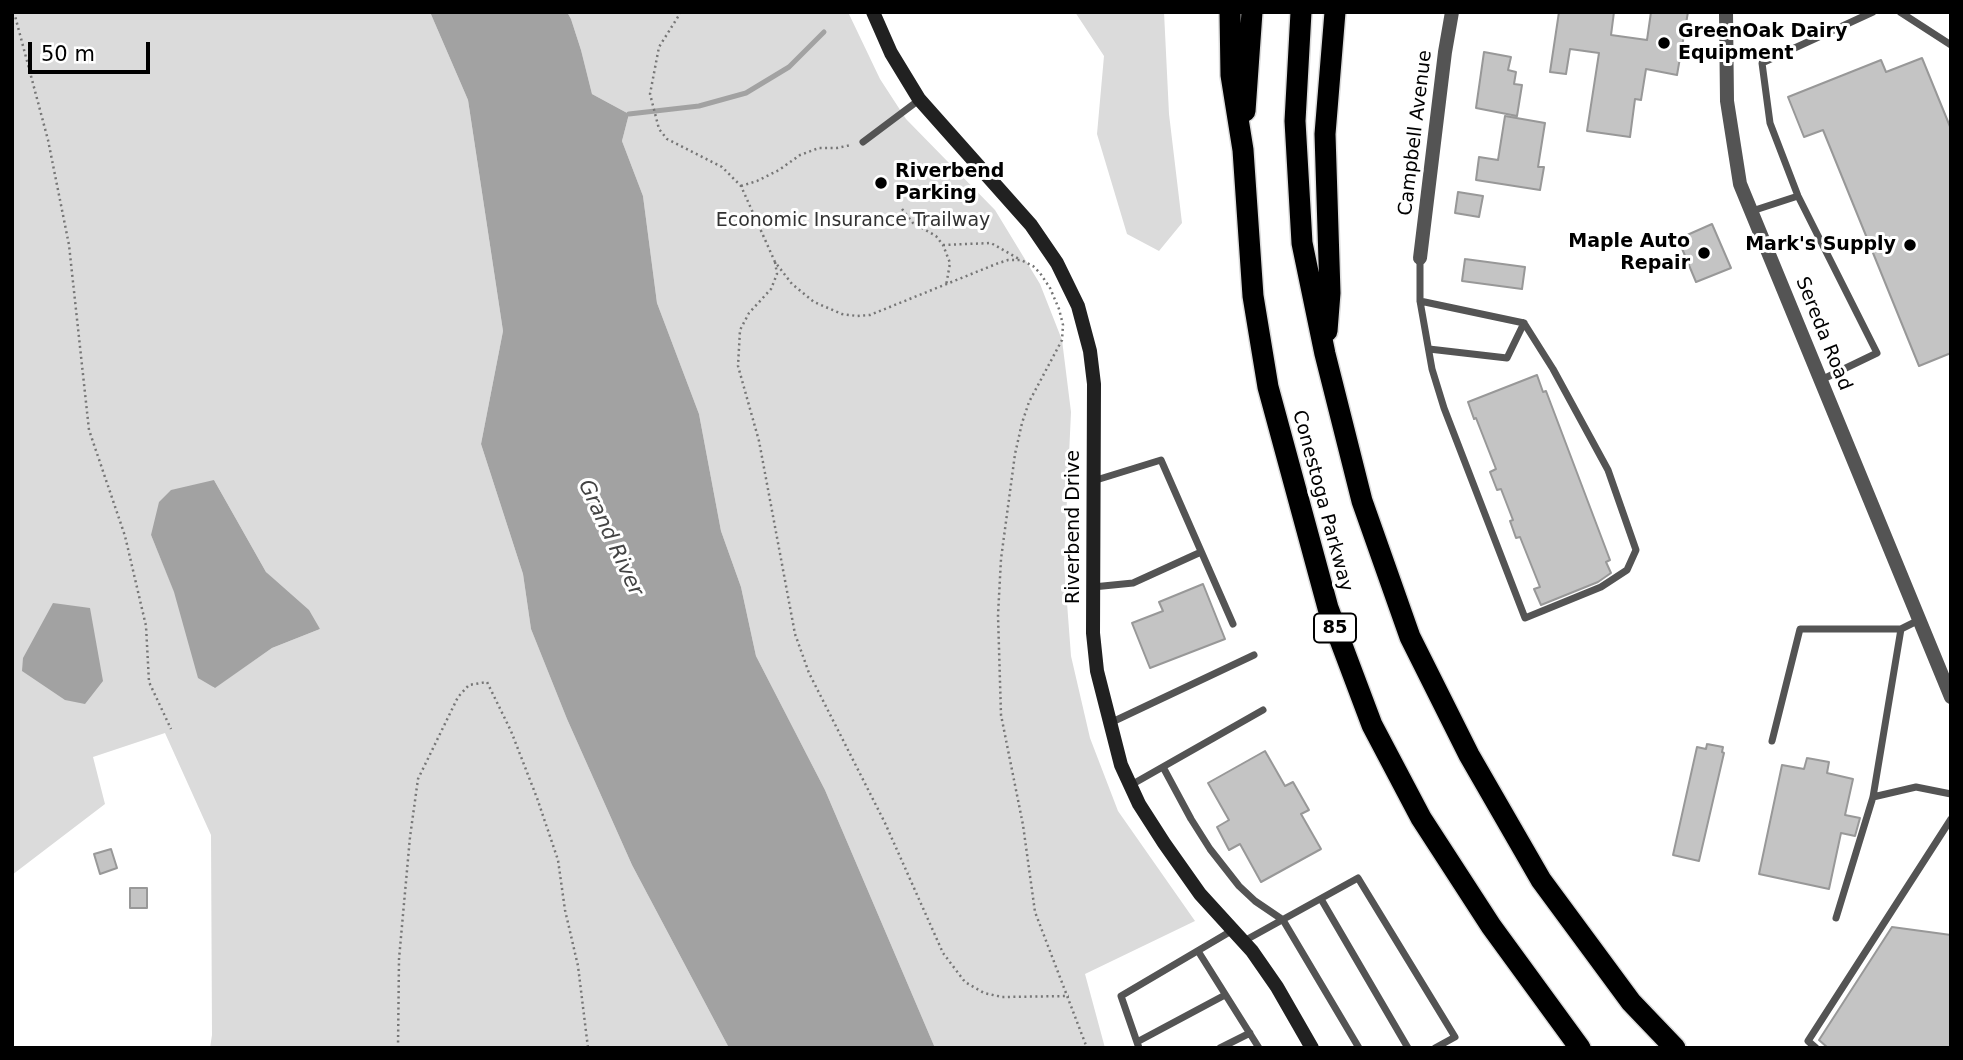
<!DOCTYPE html>
<style>
body{margin:0}
#map{position:relative;width:1963px;height:1060px;overflow:hidden;background:#fff;font-family:"DejaVu Sans",sans-serif}
canvas{display:block}
.frame{position:absolute;inset:0;border:14px solid #000;pointer-events:none}
.scale{position:absolute;left:28px;top:42px;width:122px;height:32px;box-sizing:border-box;border:4px solid #000;border-top:0;padding-left:9px;font-size:21px;line-height:24px;white-space:nowrap;color:#000;-webkit-text-stroke:5px #fff;paint-order:stroke}
</style>
<div id="map">
<canvas width="1963" height="1060"></canvas>
<div class="frame"></div>
<div class="scale">50 m</div>
</div>
<script>
const ctx = document.querySelector('canvas').getContext('2d');
ctx.lineJoin = 'round';
function fillPath(path, color) {
  ctx.fillStyle = color;
  ctx.fill(path, 'evenodd');
}
function poly(rows) {
  const path = new Path2D();
  for (const r of rows) {
    path.moveTo(r[0], r[1]);
    for (let i = 2; i < r.length; i += 2) path.lineTo(r[i], r[i + 1]);
  }
  return path;
}
function strokePath(path, color, width, dash) {
  ctx.strokeStyle = color;
  ctx.lineWidth = width;
  ctx.lineCap = dash ? 'butt' : 'round';
  ctx.setLineDash(dash || []);
  ctx.stroke(path);
}
function label(font, color, halo, rows, align = 'center') {
  ctx.font = font + ' "DejaVu Sans",sans-serif';
  ctx.lineWidth = 6;
  ctx.setLineDash([]);
  ctx.textBaseline = 'middle';
  ctx.strokeStyle = halo;
  ctx.fillStyle = color;
  for (const [text, x, y, turn = 0] of rows) {
    ctx.save();
    ctx.translate(x, y);
    ctx.rotate((+turn || 0) * Math.PI / 180);
    ctx.textAlign = isNaN(turn) ? turn : align;
    if (halo) ctx.strokeText(text, 0, 0);
    ctx.fillText(text, 0, 0);
    ctx.restore();
  }
}
fillPath(poly([
 [12,12,430,12,468,100,503,331,481,444,523,574,531,629,567,719,632,865,729,1048,210,1048,212,1035,211,835,165,733,93,757,105,804,12,875],
 [214,480,266,572,320,629,272,648,214,688,151,535],
 [567,12,848,12,880,79,906,119,995,210,1040,284,1062,340,1071,412,1064,563,1071,656,1090,738,1118,811,1195,921,1085,974,1105,1048,935,1048,825,790,756,656,741,587,721,531,699,414,657,303,643,196,622,141,629,114,592,94,581,50,571,19],
 [1075,12,1164,12,1169,114,1182,223,1159,251,1127,234,1097,134,1104,56]
]), '#dbdbdb');
fillPath(poly([
 [430,12,567,12,571,19,581,50,592,94,629,114,622,141,643,196,657,303,699,414,721,531,741,587,756,656,825,790,935,1048,729,1048,632,865,567,719,531,629,523,574,481,444,503,331,468,100],
 [214,480,266,572,309,610,320,629,272,648,215,688,198,678,174,592,151,535,159,502,171,490],
 [53,603,90,608,103,681,85,704,65,700,22,671,23,658]
]), '#a2a2a2');
strokePath(poly([
 [629,114,699,106,746,93,789,67,824,32]
]), '#a2a2a2', 5);
const building = poly([
 [1559,12,1614,12,1611,35,1647,40,1651,12,1688,12,1677,75,1646,69,1641,100,1635,99,1630,137,1587,131,1599,53,1570,49,1566,74,1550,72,1559,12],
 [1484,52,1511,57,1508,70,1516,72,1514,84,1522,85,1517,116,1476,108,1484,52],
 [1922,58,1951,129,1951,353,1919,366,1823,130,1804,137,1788,97,1881,60,1886,72,1922,58],
 [1505,116,1545,123,1538,167,1544,167,1540,190,1476,180,1479,157,1498,160,1505,116],
 [1458,192,1483,196,1479,217,1455,213,1458,192],
 [1712,224,1731,268,1696,282,1678,239,1712,224],
 [1465,259,1525,267,1522,289,1462,281,1465,259],
 [1537,375,1543,392,1546,391,1610,560,1606,562,1611,573,1598,582,1541,605,1534,589,1540,587,1520,537,1516,538,1510,521,1513,520,1501,489,1497,490,1490,472,1496,469,1476,418,1474,419,1468,402,1537,375],
 [1203,584,1225,639,1150,668,1132,623,1163,611,1159,602,1203,584],
 [1707,744,1723,747,1722,752,1724,753,1699,861,1673,855,1697,747,1706,749,1707,744],
 [1265,751,1285,786,1293,782,1309,810,1301,814,1321,849,1261,882,1240,844,1229,850,1217,827,1229,820,1208,783,1265,751],
 [1807,758,1829,762,1827,773,1853,779,1845,815,1860,818,1855,836,1841,833,1829,889,1759,874,1782,765,1804,769,1807,758],
 [111,849,117,868,100,874,94,854,111,849],
 [130,888,147,888,147,908,130,908,130,888],
 [1892,927,1951,935,1951,1048,1828,1048,1819,1040,1892,927]
]);
fillPath(building, '#c4c4c4');
strokePath(building, '#989898', 2);
const highway = poly([
 [1230,12,1231,75,1243,150,1253,296,1268,387,1328,608,1372,725,1421,818,1491,926,1580,1048],
 [1301,12,1295,121,1302,243,1325,354,1362,501,1410,637,1469,755,1541,880,1631,1002,1675,1048],
 [1245,111,1252,12],
 [1327,331,1330,293,1325,134,1335,12]
]);
strokePath(highway, '#dbdbdb', 24);
strokePath(poly([
 [14,12,48,140,69,245,89,430,125,536,146,626,149,682,171,729],
 [681,12,659,47,650,94,659,129,667,139,722,167,741,186,775,262,792,284,814,302,842,314,857,316,870,315,996,264,1008,260,1021,260,1033,266,1040,273,1050,288,1059,309,1063,325,1062,340,1029,402,1022,423,1015,454,1001,559,998,615,1001,715,1023,825,1035,912,1087,1048],
 [741,186,757,181,779,170,800,155,819,148,837,148,851,145],
 [902,209,913,223,936,236,943,245,950,263,946,286],
 [943,245,991,243,1019,259],
 [775,262,777,274,771,289,749,313,740,330,738,366,759,441,795,634,809,673,885,823,943,953,965,982,984,993,1002,997,1069,996],
 [398,1048,399,959,410,837,418,779,458,697,469,685,487,682,511,731,537,798,558,860,565,910,578,966,588,1048]
]), '#767676', 2.5, [2, 3.5]);
strokePath(poly([
 [1900,12,1951,45],
 [863,142,919,100],
 [1752,211,1798,196],
 [1420,258,1420,301,1432,369,1444,408,1525,618,1601,587,1627,570,1636,550,1608,470,1553,369,1524,323,1420,301],
 [1429,349,1507,358,1524,323],
 [1821,380,1877,353,1798,196,1770,123,1762,63,1873,12],
 [1093,481,1161,460,1233,624],
 [1093,587,1133,583,1201,552],
 [1110,723,1254,655],
 [1772,741,1800,629,1901,629,1919,620],
 [1163,767,1191,819,1210,849,1239,886,1255,901,1283,920,1359,1048],
 [1131,785,1263,710],
 [1873,797,1916,787,1951,794],
 [1321,899,1408,1048],
 [1836,918,1873,797,1901,629],
 [1244,941,1358,878,1455,1037,1435,1048],
 [1198,951,1259,1048],
 [1137,1042,1225,995],
 [1139,1048,1121,996,1233,930],
 [1220,1048,1250,1033],
 [1816,1048,1808,1041,1951,819]
]), '#545454', 7);
strokePath(poly([
 [1726,12,1727,101,1740,184,1951,697],
 [1420,258,1445,52,1452,12]
]), '#545454', 14);
strokePath(poly([
 [873,12,891,53,919,99,1031,225,1057,263,1078,306,1090,351,1094,384,1093,633,1097,671,1121,765,1139,804,1164,843,1200,894,1252,951,1277,987,1312,1048]
]), '#212121', 14);
strokePath(highway, '#000', 21);
for (const [x, y, r, color] of [
 [1664,43,7,"#000"],
 [881,183,7,"#000"],
 [1910,245,7,"#000"],
 [1704,253,7,"#000"]
]) {
  const dot = new Path2D();
  dot.arc(x, y, r, 0, 2 * Math.PI);
  ctx.fillStyle = color;
  ctx.fill(dot);
  strokePath(dot, '#fff', 2.5);
}
for (const [x, y, w] of [
 [1335,628,42]
]) {
  const box = new Path2D();
  box.roundRect(x - w / 2, y - 14.5, w, 29, 5);
  ctx.fillStyle = '#fff';
  ctx.fill(box);
  strokePath(box, '#000', 2);
}
label('bold 18px', '#000', null, [
 ["85",1335,628]
]);
label('bold 19px', '#000', '#fff', [
 ["GreenOak Dairy",1678,32],
 ["Equipment",1678,54],
 ["Riverbend",895,172],
 ["Parking",895,194],
 ["Maple Auto",1690,242,"right"],
 ["Repair",1690,264,"right"],
 ["Mark's Supply",1896,245,"right"]
], 'left');
label('19px', '#000', '#fff', [
 ["Campbell Avenue",1416,133,-83],
 ["Sereda Road",1823,334,68],
 ["Conestoga Parkway",1322,501,75],
 ["Riverbend Drive",1074,527,-90]
]);
label('19px', '#323232', '#fff', [
 ["Economic Insurance Trailway",853,221]
]);
label('italic 21px', '#434343', '#fff', [
 ["Grand River",610,538,65]
]);
</script>
